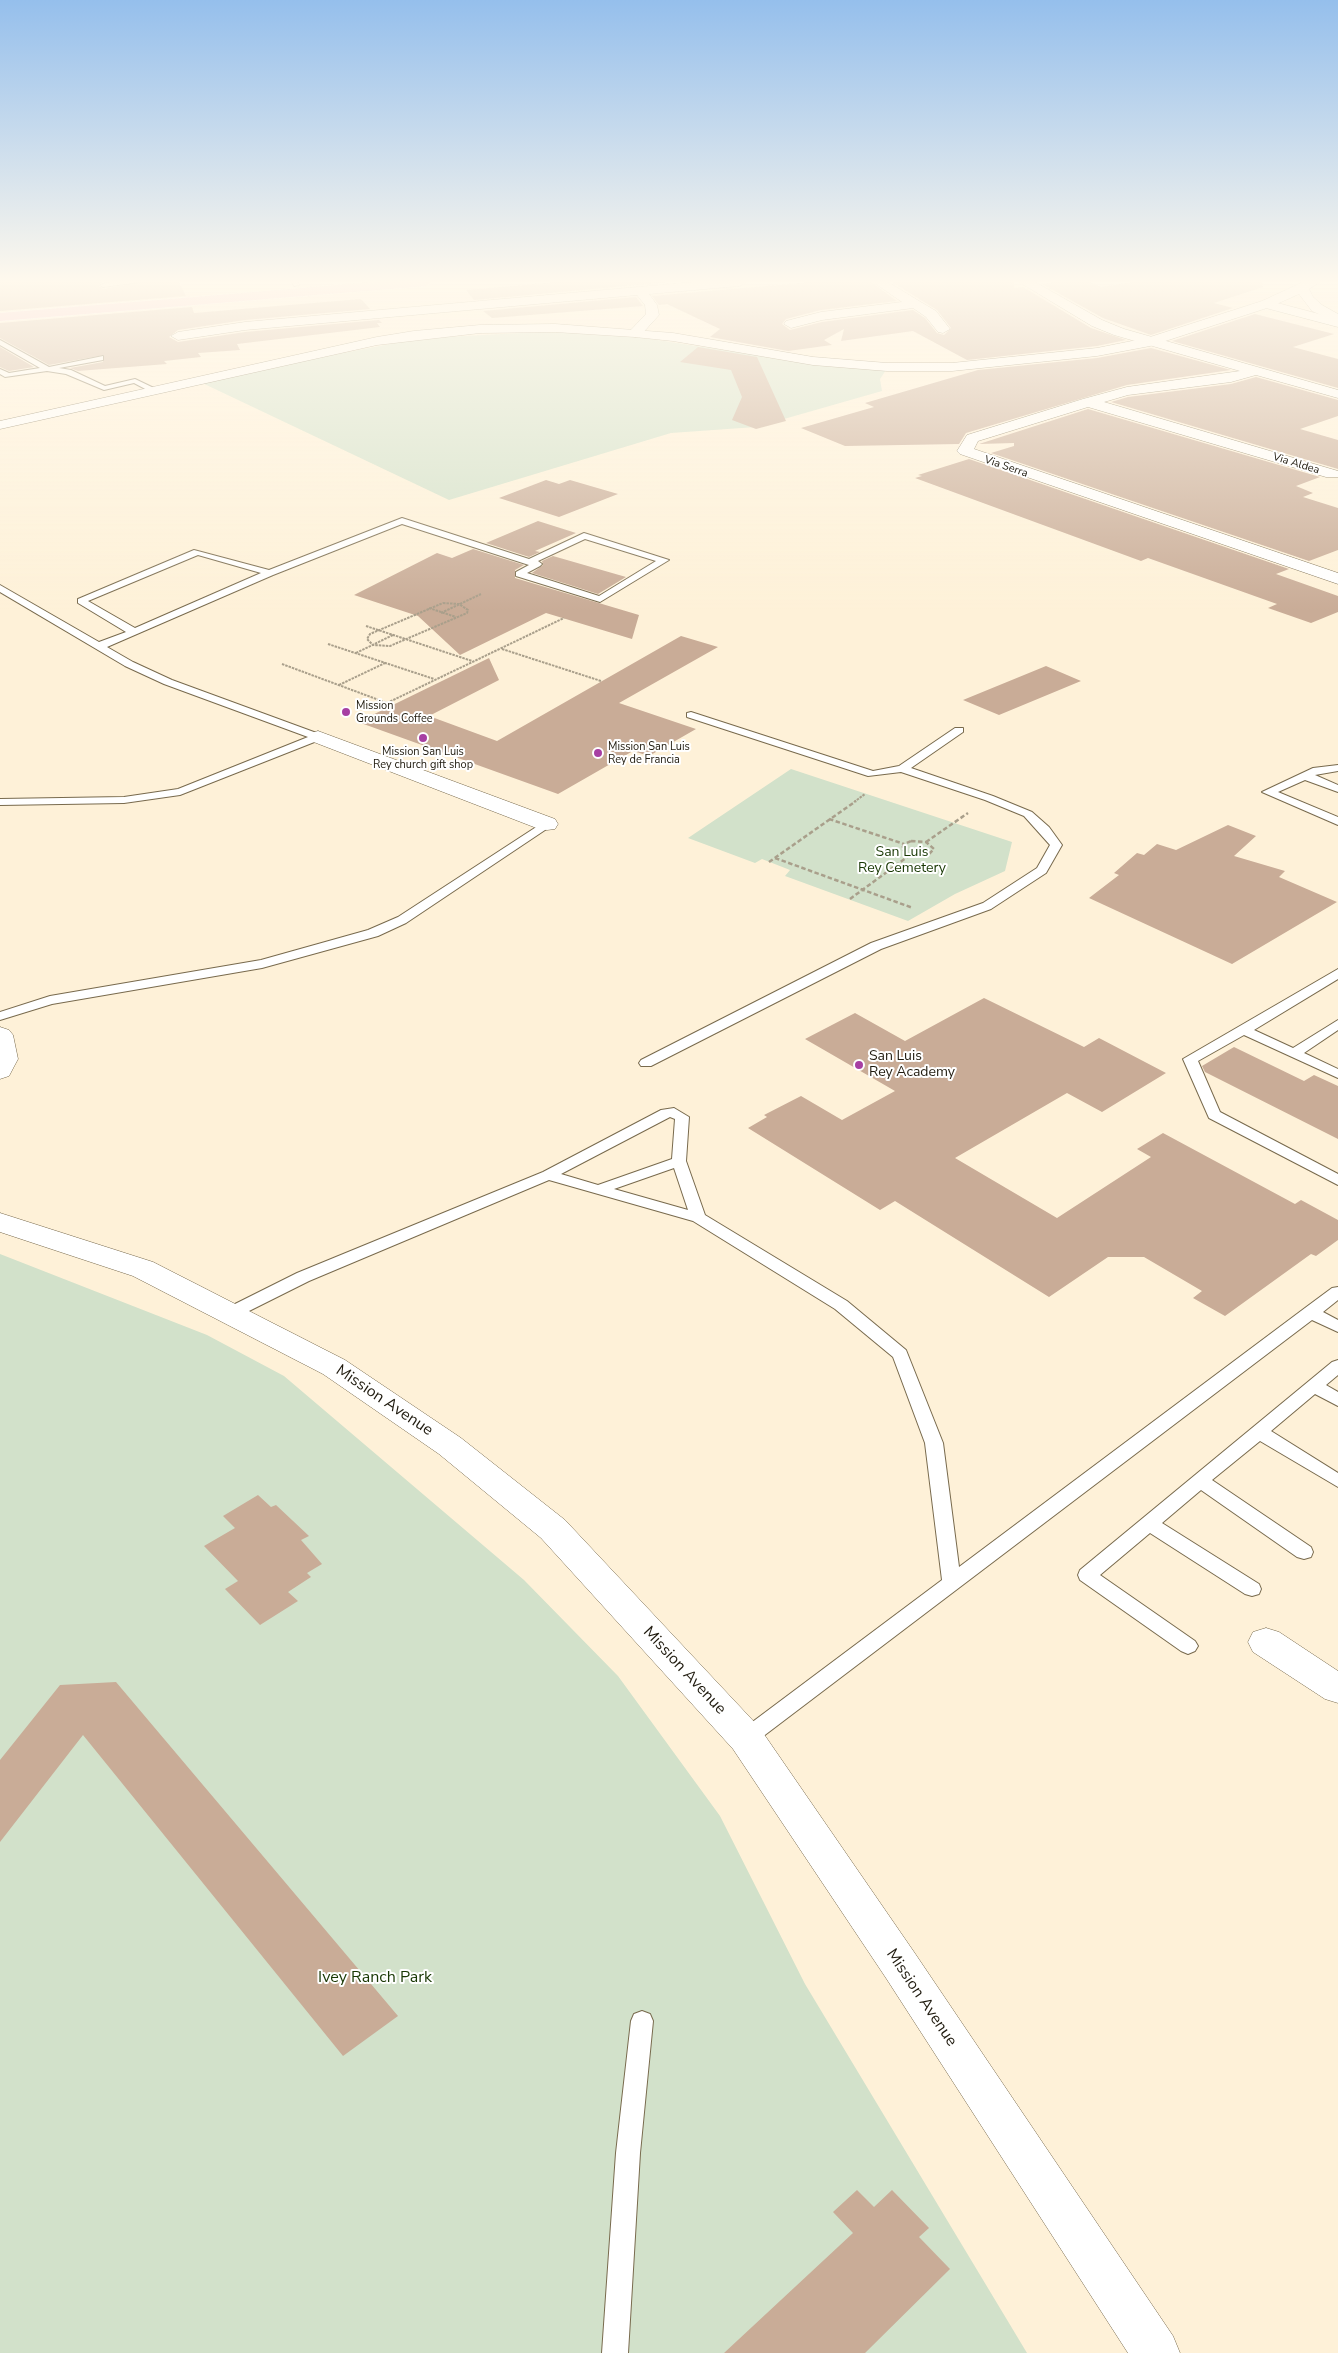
<!DOCTYPE html>
<style>
body{margin:0}
canvas{display:block;background:#fef1d8}
</style>
<canvas width="1338" height="2353"></canvas>
<script>
const ctx = document.querySelector('canvas').getContext('2d');
ctx.lineJoin = 'round';
function fillPath(path, color) {
  ctx.fillStyle = color;
  ctx.fill(path, 'evenodd');
}
function poly(rows) {
  const path = new Path2D();
  for (const r of rows) {
    path.moveTo(r[0], r[1]);
    for (let i = 2; i < r.length; i += 2) path.lineTo(r[i], r[i + 1]);
  }
  return path;
}
function strokePath(path, color, width, dash) {
  ctx.strokeStyle = color;
  ctx.lineWidth = width;
  ctx.lineCap = dash ? 'butt' : 'round';
  ctx.setLineDash(dash || []);
  ctx.stroke(path);
}
function label(font, color, halo, rows, align = 'center') {
  ctx.font = font + ' "Nunito Sans",sans-serif';
  ctx.lineWidth = 4;
  ctx.setLineDash([]);
  ctx.textBaseline = 'middle';
  ctx.strokeStyle = halo;
  ctx.fillStyle = color;
  for (const [text, x, y, turn = 0] of rows) {
    ctx.save();
    ctx.translate(x, y);
    ctx.rotate((+turn || 0) * Math.PI / 180);
    ctx.textAlign = isNaN(turn) ? turn : align;
    if (halo) ctx.strokeText(text, 0, 0);
    ctx.fillText(text, 0, 0);
    ctx.restore();
  }
}
fillPath(poly([
 [539,332,618,334,801,362,886,370,880,379,882,391,756,427,671,433,449,500,198,381,395,343,427,338],
 [791,769,1012,842,1005,871,955,894,908,921,785,876,790,870,762,859,755,863,688,838],
 [0,1254,207,1335,284,1376,524,1580,618,1676,720,1816,805,1984,1027,2353,0,2353]
]), '#d2e1ca');
fillPath(poly([
 [0,282,102,282,98,285,103,289,141,282,179,282,186,296,0,311],
 [558,282,669,282,474,300,466,290],
 [812,282,871,282,897,301,821,310,786,319,782,324,790,330,822,322,913,310,925,318,937,333,944,335,951,328,937,310,892,282,1014,282,1014,288,1023,287,1091,328,1126,340,1097,346,967,360,913,331,841,341,844,329,824,340,832,345,788,351,710,337,720,329,667,304,659,305,652,296],
 [1056,282,1090,282,1101,287,1134,282,1262,282,1263,287,1214,303,1233,308,1151,335,1103,318,1042,284],
 [636,297,643,306,492,318,483,311],
 [361,299,370,309,245,320,178,330,169,337,178,342,245,332,379,320,382,323,377,323,380,327,237,344,240,350,198,353,201,357,164,361,167,364,78,371,70,368,103,362,104,355,49,365,0,338,0,323,192,307,194,313],
 [1255,314,1334,334,1293,347,1338,359,1338,388,1172,341],
 [0,347,34,367,9,371,0,367],
 [698,347,757,357,786,421,756,429,732,420,742,397,731,370,680,362],
 [1151,348,1231,370,1127,385,966,433,959,444,845,446,801,428,874,407,865,403,978,370,1097,358],
 [1256,377,1338,400,1338,416,1300,429,1338,440,1338,469,1111,402,1128,397,1231,384],
 [1088,409,1320,477,1296,486,1313,493,1303,497,1338,508,1338,550,1309,561,991,453,1014,446,1014,443,979,444],
 [969,459,1289,569,1276,574,1338,596,1338,612,1311,623,1268,608,1277,604,1148,558,1141,561,915,478,922,476,918,475],
 [546,480,559,484,570,480,618,494,559,517,499,498],
 [538,521,576,533,535,551,540,552,529,557,486,543],
 [473,549,524,565,515,570,515,578,639,615,632,639,546,613,460,655,418,616,354,595,437,553,452,558],
 [553,556,626,577,598,594,532,573,543,565,542,561],
 [681,636,718,647,619,703,696,729,649,756,633,751,558,794,358,722,489,658,499,680,429,716,497,741],
 [1046,666,1081,681,999,715,963,700],
 [1228,825,1256,836,1234,856,1285,871,1279,877,1337,902,1232,964,1089,898,1119,875,1114,873,1137,853,1144,855,1157,844,1176,850],
 [984,998,1084,1047,1099,1038,1166,1073,1102,1112,1067,1093,955,1158,1057,1218,1151,1157,1137,1149,1163,1133,1295,1204,1301,1200,1338,1220,1338,1240,1316,1256,1311,1254,1225,1316,1193,1298,1202,1291,1144,1257,1108,1257,1049,1297,895,1201,880,1210,748,1128,767,1117,764,1115,801,1096,842,1120,895,1091,805,1039,855,1013,905,1041],
 [1234,1047,1304,1081,1314,1075,1338,1086,1338,1139,1205,1072,1202,1066],
 [258,1495,271,1507,276,1505,309,1536,301,1540,322,1564,307,1573,311,1577,288,1592,298,1601,260,1625,225,1589,238,1581,204,1546,235,1528,223,1516],
 [116,1682,398,2016,343,2056,83,1735,0,1842,0,1760,60,1685],
 [857,2190,874,2207,892,2190,929,2228,919,2237,950,2269,865,2353,724,2353,853,2233,833,2212]
]), '#c9ac97');
const lane = poly([
 [110,282,139,282,103,287,100,285,110,282],
 [292,282,298,282,299,285,294,286,292,282],
 [0,340,49,367,103,356,103,360,59,368,71,370,105,386,135,379,158,390,151,392,134,383,104,390,66,374,47,371,5,377,0,374,0,369,9,373,40,368,0,345,0,340],
 [402,518,529,559,584,533,669,560,600,602,516,576,516,572,529,565,402,524,273,575,107,647,133,662,172,680,322,735,322,739,180,795,124,803,0,805,0,799,124,797,178,789,308,737,164,684,125,666,0,592,0,585,99,642,126,632,78,603,78,599,194,550,269,570,402,518],
 [585,539,656,561,599,596,527,573,540,566,542,564,538,561,585,539],
 [198,555,261,573,135,628,88,601,198,555],
 [691,712,873,771,899,766,955,728,963,728,963,732,911,768,993,796,1032,812,1049,827,1062,845,1046,873,991,909,881,949,651,1066,641,1066,639,1063,641,1060,871,943,983,903,1037,868,1050,845,1024,816,985,800,901,772,868,776,687,717,687,713,691,712],
 [1338,765,1338,771,1315,775,1338,785,1338,792,1305,780,1278,792,1338,817,1338,825,1262,792,1313,768,1338,765],
 [547,820,551,822,551,826,406,923,378,936,262,968,52,1004,0,1020,0,1012,50,996,261,960,368,930,398,917,547,820],
 [1338,969,1338,979,1254,1030,1293,1048,1338,1020,1338,1030,1304,1053,1338,1069,1338,1078,1244,1035,1198,1061,1220,1112,1338,1174,1338,1185,1209,1118,1183,1059,1338,969],
 [674,1108,689,1117,686,1161,705,1215,847,1301,906,1350,943,1443,959,1567,1305,1308,1332,1288,1338,1287,1338,1300,1323,1312,1338,1320,1338,1332,1312,1320,753,1744,746,1746,739,1744,736,1738,739,1732,942,1580,925,1443,893,1357,835,1309,693,1221,549,1180,309,1281,235,1318,229,1319,223,1318,221,1314,223,1310,297,1273,543,1172,661,1110,674,1108],
 [670,1117,675,1119,672,1159,598,1185,561,1174,670,1117],
 [674,1168,688,1210,614,1189,674,1168],
 [1338,1360,1338,1375,1326,1385,1338,1392,1338,1406,1315,1394,1271,1431,1338,1473,1338,1487,1260,1441,1212,1480,1311,1547,1313,1552,1311,1557,1304,1559,1297,1557,1201,1490,1162,1523,1259,1584,1261,1589,1259,1594,1252,1596,1245,1594,1150,1533,1100,1575,1195,1641,1198,1646,1195,1651,1188,1654,1181,1651,1080,1580,1078,1575,1080,1570,1332,1362,1338,1360],
 [642,2011,650,2014,653,2021,640,2153,628,2353,602,2353,616,2153,631,2021,634,2014,642,2011]
]);
const street = poly([
 [694,282,746,282,740,286,649,294,657,305,659,315,640,336,635,337,628,333,646,314,645,305,637,295,245,330,178,340,171,336,178,332,245,322,694,282],
 [873,282,888,282,919,301,936,311,950,329,943,333,938,332,926,317,913,308,822,320,791,328,784,324,786,321,821,312,902,302,873,282],
 [1019,282,1035,282,1102,320,1124,329,1338,390,1338,398,1256,375,1231,382,1128,395,1104,402,1338,471,1338,477,1326,477,1088,407,978,441,974,449,1338,573,1338,584,960,454,957,451,967,435,1083,399,1127,387,1240,371,1114,335,1092,326,1019,282],
 [1266,300,1338,319,1338,327,1262,307,1260,304,1266,300],
 [318,731,555,819,558,824,555,829,547,830,539,829,311,741,308,737,311,733,318,731],
 [1266,1628,1279,1632,1338,1671,1338,1703,1325,1699,1253,1652,1248,1642,1253,1632,1266,1628]
]);
const secondary = poly([
 [1303,282,1320,282,1309,289,1313,297,1322,305,1338,314,1338,323,1312,311,1299,294,1270,307,1150,346,1097,356,952,371,887,371,813,365,673,341,635,337,555,332,480,333,377,345,0,429,0,421,377,337,414,331,480,325,555,324,673,333,813,357,887,363,952,363,1097,348,1147,338,1262,301,1303,282],
 [0,1027,9,1030,13,1035,18,1059,9,1076,0,1079,0,1027],
 [0,1213,153,1262,345,1360,461,1438,565,1520,759,1727,914,1952,1173,2336,1180,2353,1128,2353,886,1978,733,1749,541,1538,439,1454,323,1374,133,1276,0,1232,0,1213]
]);
const primary = poly([
 [376,282,431,282,425,286,0,321,0,313,376,282]
]);
strokePath(lane, '#786a4d', 2);
strokePath(street, '#786a4d', 1);
strokePath(secondary, '#786a4d', 1);
strokePath(primary, '#fff', 1);
strokePath(poly([
 [443,603,459,604,468,610,467,613,390,646,373,645,367,639,370,634,443,603],
 [429,608,456,617],
 [441,613,481,594],
 [366,626,472,661],
 [328,644,434,679],
 [502,649,601,681],
 [356,653,393,635],
 [282,664,387,703,564,618],
 [339,685,385,663],
 [854,802,865,794]
]), '#a99f8b', 2, [2.5, 1]);
strokePath(poly([
 [829,819,904,844],
 [911,841,926,842,934,849,929,854,911,855,902,849,904,844,911,841],
 [926,842,968,813],
 [775,858,913,908],
 [769,862,856,801],
 [850,899,910,855]
]), '#a99f8b', 2.5, [4.5, 2.5]);
fillPath(lane, '#fff');
fillPath(street, '#fff');
fillPath(secondary, '#fff');
fillPath(primary, '#f8bace');
const sky = ctx.createLinearGradient(0, 0, 0, 612);
sky.addColorStop(0, '#95bfec');
sky.addColorStop(0.46, '#fff9ed');
sky.addColorStop(1, '#fff9ed00');
ctx.fillStyle = sky;
ctx.fillRect(0, 0, 1338, 612);
for (const [x, y, r, color] of [
 [346,712,5,"#a73fa3"],
 [423,738,5,"#a73fa3"],
 [598,753,5,"#a73fa3"],
 [859,1065,5,"#a73fa3"]
]) {
  const dot = new Path2D();
  dot.arc(x, y, r, 0, 2 * Math.PI);
  ctx.fillStyle = color;
  ctx.fill(dot);
  strokePath(dot, '#fff', 2);
}
label('11px', '#1f1a0e', '#fff', [
 ["Via Aldea",1296,464,17],
 ["Via Serra",1006,467,19]
]);
label('11px', '#1f1a0e', '#fff', [
 ["Mission",356,706],
 ["Grounds Coffee",356,719],
 ["Mission San Luis",608,747],
 ["Rey de Francia",608,760],
 ["Mission San Luis",423,752,"center"],
 ["Rey church gift shop",423,765,"center"]
], 'left');
label('14px', '#183703', '#fff', [
 ["San Luis",902,853],
 ["Rey Cemetery",902,869]
]);
label('14px', '#1f1a0e', '#fff', [
 ["San Luis",869,1057],
 ["Rey Academy",869,1073]
], 'left');
label('16px', '#1f1a0e', '#fff', [
 ["Mission Avenue",384,1401,34],
 ["Mission Avenue",684,1671,47],
 ["Mission Avenue",921,1998,56]
]);
label('16px', '#183703', '#fff', [
 ["Ivey Ranch Park",375,1978]
]);
</script>
